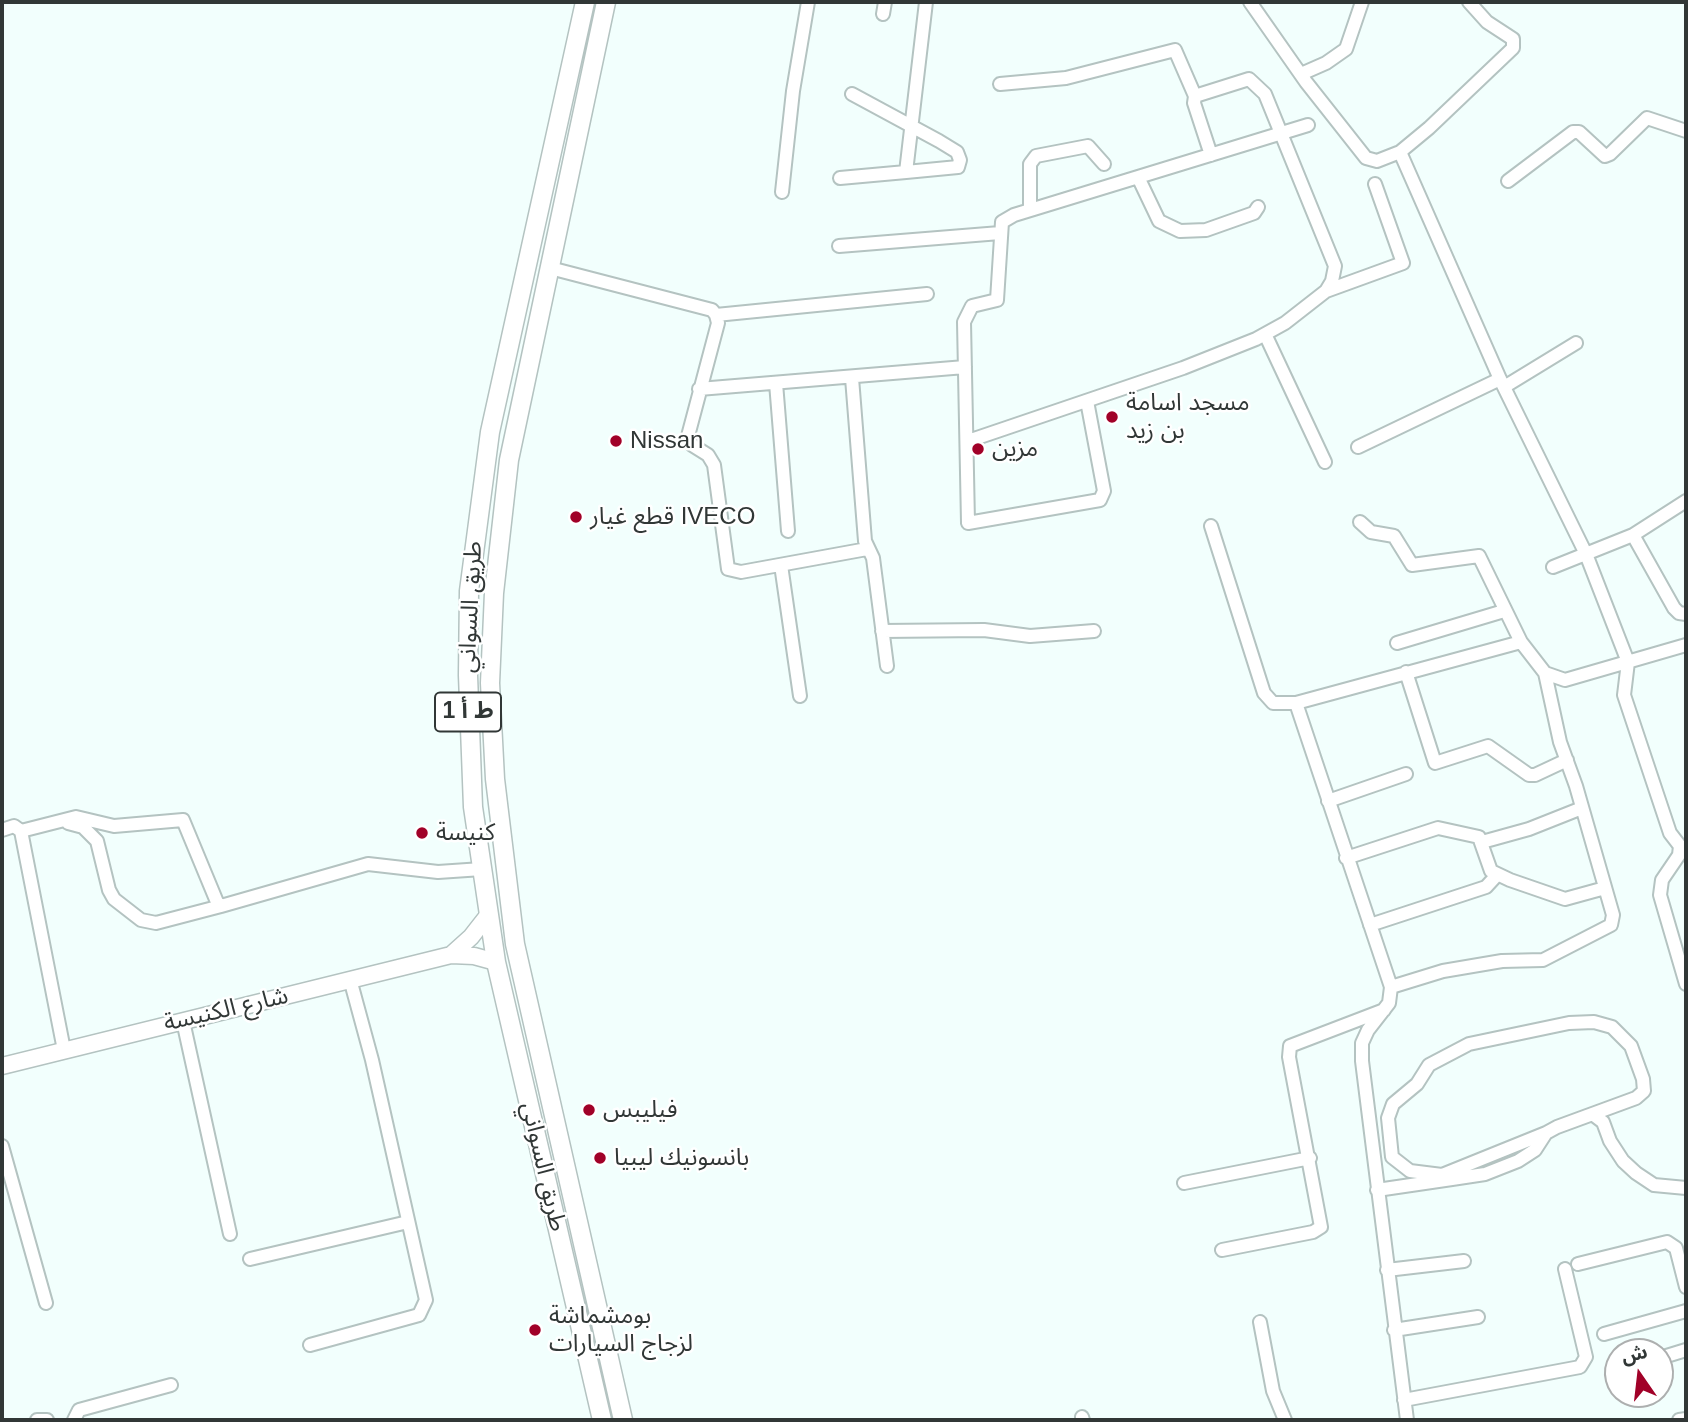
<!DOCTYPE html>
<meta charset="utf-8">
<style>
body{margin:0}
#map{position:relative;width:1688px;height:1422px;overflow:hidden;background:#f2fffd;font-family:Arial,"Noto Sans Arabic",sans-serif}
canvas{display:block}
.frame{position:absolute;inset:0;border:4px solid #313736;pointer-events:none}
.north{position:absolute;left:1604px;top:1338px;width:70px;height:70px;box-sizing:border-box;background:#fff;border:2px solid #adafaf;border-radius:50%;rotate:346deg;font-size:19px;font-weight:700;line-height:28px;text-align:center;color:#313736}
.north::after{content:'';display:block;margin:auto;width:24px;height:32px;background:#a10128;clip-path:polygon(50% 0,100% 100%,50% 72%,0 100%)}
</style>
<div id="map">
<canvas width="1688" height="1422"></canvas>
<div class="frame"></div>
<div class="north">ش</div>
</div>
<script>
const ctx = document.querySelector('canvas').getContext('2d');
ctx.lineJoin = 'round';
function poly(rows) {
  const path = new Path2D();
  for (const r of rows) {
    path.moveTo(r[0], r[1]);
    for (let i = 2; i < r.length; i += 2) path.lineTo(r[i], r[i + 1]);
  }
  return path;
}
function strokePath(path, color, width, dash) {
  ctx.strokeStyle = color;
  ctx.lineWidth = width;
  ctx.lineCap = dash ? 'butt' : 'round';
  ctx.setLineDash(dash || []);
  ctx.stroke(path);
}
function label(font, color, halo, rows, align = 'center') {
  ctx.font = font + ' Arial,"Noto Sans Arabic",sans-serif';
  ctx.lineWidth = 5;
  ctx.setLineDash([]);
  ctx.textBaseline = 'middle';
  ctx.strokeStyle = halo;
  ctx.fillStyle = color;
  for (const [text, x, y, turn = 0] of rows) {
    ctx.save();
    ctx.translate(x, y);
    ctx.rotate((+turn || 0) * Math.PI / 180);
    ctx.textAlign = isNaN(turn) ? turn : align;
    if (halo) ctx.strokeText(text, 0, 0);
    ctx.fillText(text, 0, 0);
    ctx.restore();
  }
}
const minor = poly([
 [1250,2,1306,82,1366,158,1377,161,1400,152,1429,128,1513,48,1513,39,1487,22,1469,2],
 [883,14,885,2],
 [1301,74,1326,63,1346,49,1362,2],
 [1000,84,1066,78,1175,50,1195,96,1194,103,1211,155],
 [852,94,939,141,957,152,960,160,958,167,906,172],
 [1400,152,1500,379,1586,554,1628,662,1624,695,1670,833,1680,846,1679,855,1662,880,1660,895,1686,984],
 [1138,177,1159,221,1180,231,1206,230,1254,213,1258,207],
 [840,178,906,172,926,2],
 [1508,181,1573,132,1579,132,1605,156,1610,154,1647,118,1686,131],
 [782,192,793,91,808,2],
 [1030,210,1030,164,1036,156,1088,146,1104,164],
 [839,246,1000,233],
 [550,268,712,310,716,315,927,294],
 [1326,291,1403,263,1375,184],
 [716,315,718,323,688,436,692,445,708,455,714,465,728,569,741,572,867,549],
 [1265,334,1325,462],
 [852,378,865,541,873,558,887,666],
 [776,383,788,531],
 [1504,387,1576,343],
 [699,389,965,367],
 [1087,401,1104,491,1100,500,968,523,964,322,972,306,997,300,1002,222,1014,215,1308,125],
 [968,441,1183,368,1256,339,1285,323,1326,291,1332,281,1335,266,1265,94,1249,79,1195,96],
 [1358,447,1500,379],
 [1360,522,1371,532,1394,536,1412,565,1479,556,1521,642],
 [1211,526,1264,693,1273,703,1296,703,1521,642,1545,673,1565,680,1686,645],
 [1633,535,1674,608,1679,613,1686,614],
 [781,565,800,696],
 [1553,567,1633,535,1686,501],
 [882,631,984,630,1030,636,1094,631],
 [1397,643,1504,611],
 [1406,672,1435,763,1488,746,1529,775,1535,775,1567,760],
 [1296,703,1391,987,1389,1003,1368,1030,1362,1043,1362,1061,1407,1420],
 [1328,801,1406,774],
 [68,823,83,827,97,841,109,890,114,899,141,920,156,923,221,906],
 [2,830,14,826,21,831,64,1050],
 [21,831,76,817,114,826,183,820,217,902,221,906,368,864,438,872,482,869],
 [1482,842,1529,829,1582,808],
 [1346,858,1438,828,1479,837,1491,871,1510,880,1565,899,1605,888],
 [1370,925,1486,887,1497,875],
 [1391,987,1443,971,1502,961,1543,960,1611,925,1613,915,1576,786,1560,742,1545,673],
 [183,1021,230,1234],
 [1595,1116,1603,1122,1610,1141,1623,1161,1636,1173,1654,1185,1686,1188],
 [2,1146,46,1303],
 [1442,1175,1546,1133],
 [1184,1183,1310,1158],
 [1377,1190,1452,1179,1485,1174,1518,1161,1535,1150,1546,1133,1557,1127,1636,1098,1644,1091,1643,1079,1631,1046,1612,1027,1594,1022,1569,1023,1469,1044,1429,1065,1417,1084,1393,1104,1388,1118,1392,1157,1410,1171,1442,1175,1452,1179],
 [1222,1250,1313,1232,1321,1227,1289,1057,1290,1046,1384,1010],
 [250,1259,408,1222],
 [1578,1264,1667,1242,1676,1248,1686,1287],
 [1387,1270,1464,1261],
 [1260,1322,1273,1391,1285,1420],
 [1394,1330,1478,1317],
 [1604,1334,1686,1311],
 [310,1345,419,1315,426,1300,372,1060,350,979],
 [1660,1358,1686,1350],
 [1404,1400,1580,1367,1586,1357,1565,1269],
 [1082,1417,1083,1420],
 [37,1420,47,1420],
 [74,1420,79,1410,171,1385],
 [1679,1420,1686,1419]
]);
const major = poly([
 [451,955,471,937,489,914],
 [2,1066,451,955,474,956,496,962]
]);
const highway = poly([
 [585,2,490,432,469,591,468,675,473,807,496,962,602,1420],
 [606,2,509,460,494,593,490,683,495,779,515,944,623,1420]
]);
strokePath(minor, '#b4c3c1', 16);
strokePath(major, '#b4c3c1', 19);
strokePath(highway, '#b4c3c1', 21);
strokePath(minor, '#fff', 12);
strokePath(major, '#fff', 16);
strokePath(highway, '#fff', 18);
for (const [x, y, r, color] of [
 [1112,417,7,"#a10128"],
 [616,441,7,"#a10128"],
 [978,449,7,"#a10128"],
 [576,517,7,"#a10128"],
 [422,833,7,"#a10128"],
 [589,1110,7,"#a10128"],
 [600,1158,7,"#a10128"],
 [535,1330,7,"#a10128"]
]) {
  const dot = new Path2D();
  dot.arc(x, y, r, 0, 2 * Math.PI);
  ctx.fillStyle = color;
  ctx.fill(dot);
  strokePath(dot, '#fff', 2.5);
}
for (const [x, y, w] of [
 [468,712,66]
]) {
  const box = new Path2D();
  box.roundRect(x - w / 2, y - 19.5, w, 39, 5);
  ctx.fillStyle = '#fff';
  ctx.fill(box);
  strokePath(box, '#313736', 2);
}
label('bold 23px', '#313736', null, [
 ["ط أ 1",468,712]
]);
label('24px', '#313736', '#fff', [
 ["مسجد اسامة",1126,403],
 ["بن زيد",1126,431],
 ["Nissan",630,441],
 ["مزين",992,449],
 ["قطع غيار IVECO",590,517],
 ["كنيسة",436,833],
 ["فيليبس",603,1110],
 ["بانسونيك ليبيا",614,1158],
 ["بومشماشة",549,1316],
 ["لزجاج السيارات",549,1344]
], 'left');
label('24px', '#313736', '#fff', [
 ["طريق السواني",471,607,-87],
 ["شارع الكنيسة",226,1010,-13],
 ["طريق السواني",543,1167,77]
]);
</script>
